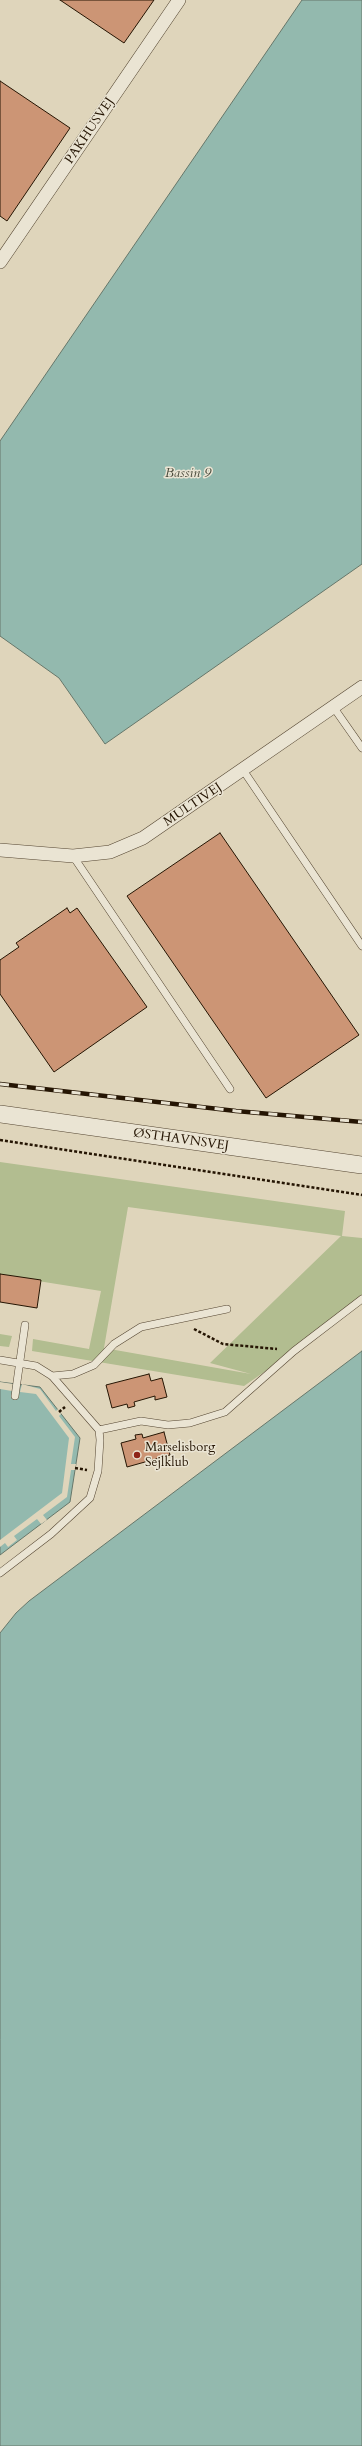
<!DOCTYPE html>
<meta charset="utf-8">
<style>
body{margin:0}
canvas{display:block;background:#dfd5bb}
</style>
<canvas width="362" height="2446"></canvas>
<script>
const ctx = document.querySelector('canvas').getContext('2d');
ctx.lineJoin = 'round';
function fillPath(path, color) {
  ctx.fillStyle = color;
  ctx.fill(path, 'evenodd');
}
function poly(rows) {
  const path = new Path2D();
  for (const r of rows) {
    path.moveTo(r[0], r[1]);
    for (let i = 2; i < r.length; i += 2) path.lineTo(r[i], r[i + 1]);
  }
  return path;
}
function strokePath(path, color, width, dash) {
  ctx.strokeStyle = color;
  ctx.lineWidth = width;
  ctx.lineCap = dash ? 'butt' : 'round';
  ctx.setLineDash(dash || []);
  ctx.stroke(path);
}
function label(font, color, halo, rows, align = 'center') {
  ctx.font = font + ' Cardo,serif';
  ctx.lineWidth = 3;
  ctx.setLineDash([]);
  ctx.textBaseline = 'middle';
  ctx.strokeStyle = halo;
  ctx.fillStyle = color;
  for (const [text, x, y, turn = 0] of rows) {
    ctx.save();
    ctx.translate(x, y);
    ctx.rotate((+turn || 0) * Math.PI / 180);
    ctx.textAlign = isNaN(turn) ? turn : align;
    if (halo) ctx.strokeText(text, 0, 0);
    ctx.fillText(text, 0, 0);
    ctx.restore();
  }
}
fillPath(poly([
 [0,1162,345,1211,342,1236,362,1238,362,1304,244,1386,32,1351,33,1339,89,1349,101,1291,0,1275],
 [128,1207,341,1236,210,1363,251,1374,104,1348],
 [0,1334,12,1336,9,1347,0,1346]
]), '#b2bd90');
const water = poly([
 [302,0,362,0,362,564,105,744,59,678,0,636,0,441,302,0],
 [362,1351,362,2446,0,2446,0,1633,16,1613,29,1601,362,1351],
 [0,1382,40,1387,80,1438,70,1502,0,1555,0,1382]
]);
fillPath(water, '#93b9ae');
strokePath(water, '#67776a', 1);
fillPath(poly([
 [0,1382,13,1384,12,1391,0,1389],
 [22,1384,40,1389,56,1411,58,1409,61,1414,59,1416,75,1437,71,1464,76,1464,75,1470,71,1470,67,1497,43,1515,47,1520,41,1524,37,1519,14,1536,17,1540,8,1547,5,1543,0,1547,0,1540,62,1493,69,1438,36,1394,20,1392]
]), '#dfd5bb');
const building = poly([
 [60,0,154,0,124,43,60,0],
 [0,81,70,128,7,221,0,216,0,81],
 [220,833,359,1035,266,1098,127,896,220,833],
 [67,908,70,913,77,908,147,1007,54,1072,0,994,0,960,19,947,16,943,67,908],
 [0,1274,41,1280,37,1308,0,1302,0,1274],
 [149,1374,151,1381,162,1378,167,1397,155,1400,155,1396,134,1402,135,1406,128,1408,127,1404,112,1408,106,1385,149,1374],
 [164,1432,170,1455,127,1467,121,1443,136,1439,135,1435,142,1434,143,1438,164,1432]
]);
fillPath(building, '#cc9575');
strokePath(building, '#251503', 1);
const service = poly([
 [334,708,362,748],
 [243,770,362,946],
 [73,856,230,1089],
 [0,1360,36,1366,52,1376,99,1430,100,1440,98,1471,90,1498,51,1534,0,1573],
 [52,1376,73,1374,94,1365,114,1344,141,1327,227,1309],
 [15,1396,25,1325],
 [99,1430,141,1421,168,1425,190,1423,225,1412,294,1351,362,1299]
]);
const minor = poly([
 [0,262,179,0],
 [0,850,73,856,110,852,143,838,362,687]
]);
const tertiary = poly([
 [0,1114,362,1165]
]);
strokePath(service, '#544531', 8);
strokePath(minor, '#544531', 14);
strokePath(tertiary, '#544531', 18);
strokePath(poly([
 [0,1140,362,1195],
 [194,1329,223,1344,277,1349],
 [59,1412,65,1407],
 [75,1468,87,1470]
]), '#251503', 2.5, [3, 2]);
strokePath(service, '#eae4d3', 7);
strokePath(minor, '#eae4d3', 13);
strokePath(tertiary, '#eae4d3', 17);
const rail = poly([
 [0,1084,236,1111,362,1122]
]);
strokePath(rail, '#251503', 4.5);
strokePath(rail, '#eae4d3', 3, [9]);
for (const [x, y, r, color] of [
 [137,1455,4,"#8f2418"]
]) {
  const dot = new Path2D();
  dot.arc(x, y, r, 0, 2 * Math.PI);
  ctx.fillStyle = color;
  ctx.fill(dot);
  strokePath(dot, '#eae4d3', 1.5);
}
label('13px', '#251503', '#eae4d3', [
 ["PAKHUSVEJ",90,131,-56],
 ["MULTIVEJ",193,805,-34],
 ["ØSTHAVNSVEJ",181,1140,8]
]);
label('13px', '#251503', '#eae4d3', [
 ["Marselisborg",145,1448],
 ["Sejlklub",145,1463]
], 'left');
label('italic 14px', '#4c4e3f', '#eae4d3', [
 ["Bassin 9",188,474]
]);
</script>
